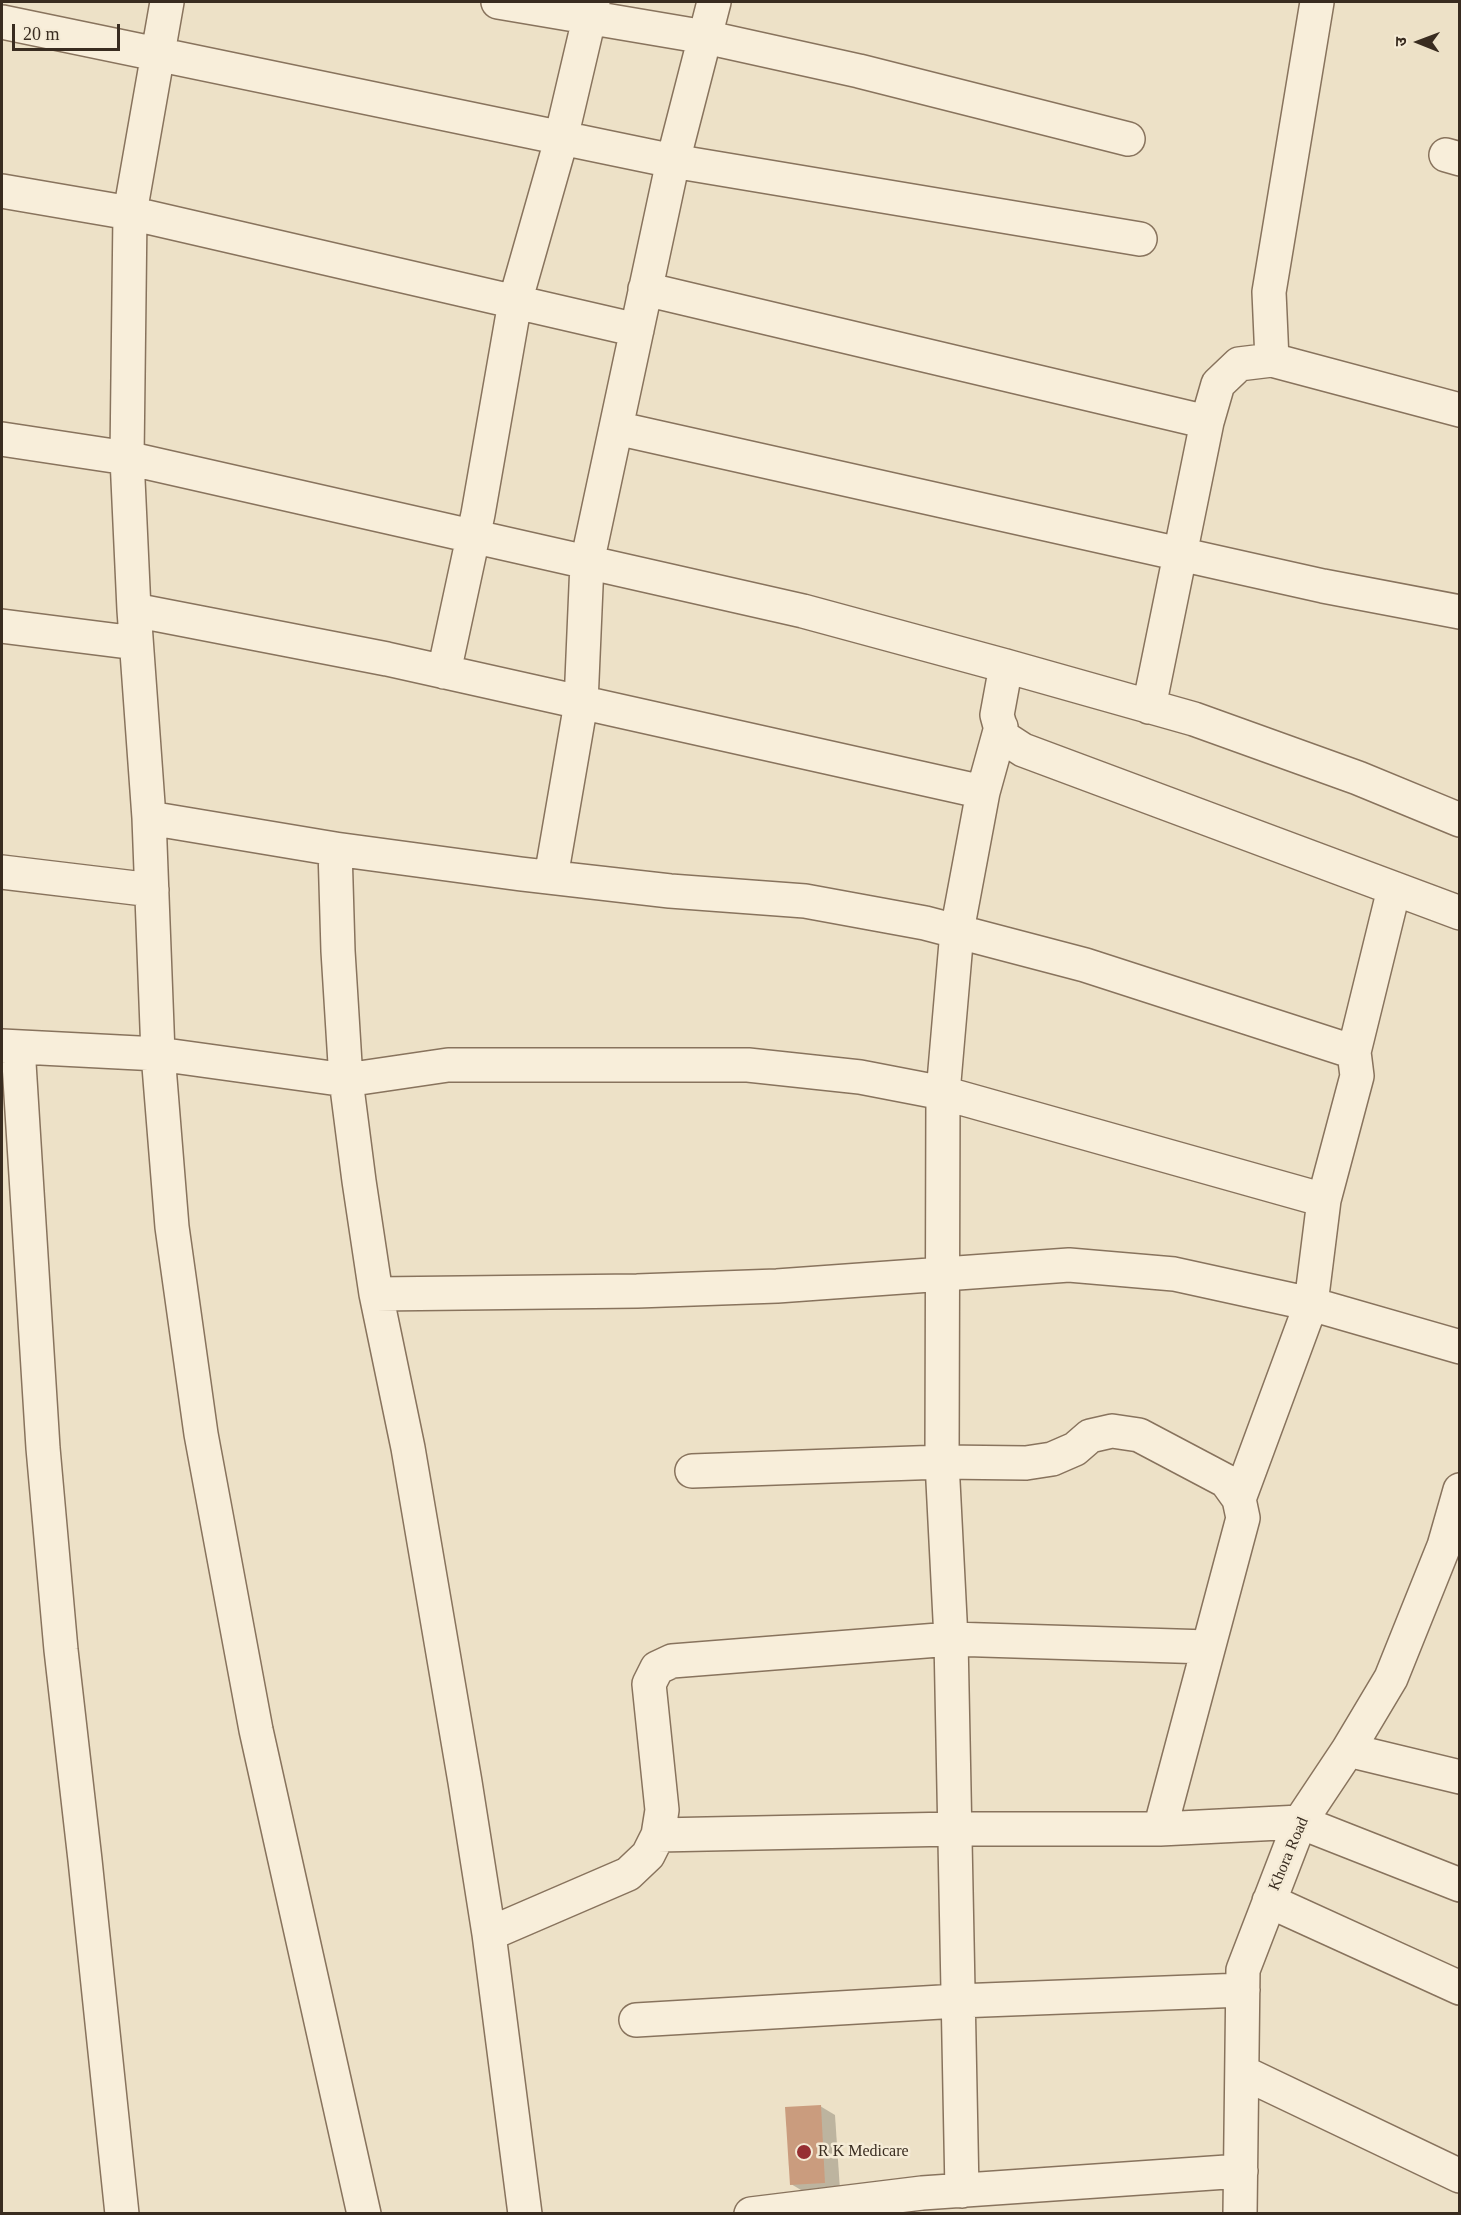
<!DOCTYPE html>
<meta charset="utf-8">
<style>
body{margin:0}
#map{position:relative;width:1461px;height:2215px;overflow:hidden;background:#ede1c7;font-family:"Times New Roman","Noto Sans Devanagari",serif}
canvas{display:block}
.frame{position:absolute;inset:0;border:3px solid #392c20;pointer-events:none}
.north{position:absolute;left:1389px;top:12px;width:60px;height:60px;-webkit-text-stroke:4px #f5ebd6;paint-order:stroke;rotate:271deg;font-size:16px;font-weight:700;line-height:24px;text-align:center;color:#392c20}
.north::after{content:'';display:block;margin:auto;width:21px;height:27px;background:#392c20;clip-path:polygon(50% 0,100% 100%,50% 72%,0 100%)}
.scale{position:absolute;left:12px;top:24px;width:108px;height:27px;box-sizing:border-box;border:3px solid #392c20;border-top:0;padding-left:8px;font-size:18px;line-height:21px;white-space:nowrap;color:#392c20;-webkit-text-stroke:4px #f5ebd6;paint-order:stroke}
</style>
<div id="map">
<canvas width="1461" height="2215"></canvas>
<div class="frame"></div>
<div class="north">उ</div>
<div class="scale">20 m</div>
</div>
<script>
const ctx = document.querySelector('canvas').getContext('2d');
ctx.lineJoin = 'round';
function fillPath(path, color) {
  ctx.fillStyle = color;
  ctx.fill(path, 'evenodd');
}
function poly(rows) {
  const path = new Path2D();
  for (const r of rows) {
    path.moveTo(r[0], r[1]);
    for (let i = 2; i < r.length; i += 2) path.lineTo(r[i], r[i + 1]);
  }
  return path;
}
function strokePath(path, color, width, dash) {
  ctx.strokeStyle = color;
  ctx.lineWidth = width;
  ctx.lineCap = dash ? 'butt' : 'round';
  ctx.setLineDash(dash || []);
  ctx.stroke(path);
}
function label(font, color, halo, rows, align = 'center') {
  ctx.font = font + ' "Times New Roman",serif';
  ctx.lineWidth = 5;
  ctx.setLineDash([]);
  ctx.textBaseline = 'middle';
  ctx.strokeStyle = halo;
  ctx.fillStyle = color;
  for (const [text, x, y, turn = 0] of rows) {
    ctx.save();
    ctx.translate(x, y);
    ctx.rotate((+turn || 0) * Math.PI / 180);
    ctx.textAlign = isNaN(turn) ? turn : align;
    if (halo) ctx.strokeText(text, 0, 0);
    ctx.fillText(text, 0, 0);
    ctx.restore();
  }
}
fillPath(poly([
 [820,2106,835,2115,840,2190,806,2193,791,2184]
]), '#0003');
fillPath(poly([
 [821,2105,825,2183,790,2185,785,2107]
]), '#ca9c7e');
const minor = poly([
 [167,2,130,213,127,458,134,610,149,818,158,1054,172,1227,201,1434,256,1730,364,2214],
 [498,2,705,37,859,71,1128,139],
 [2,22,673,161,1140,239],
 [1446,155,1460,159],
 [2,191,130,213,637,330],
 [645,289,1207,422],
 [1272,360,1269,292,1317,2],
 [616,428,1323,586,1460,612],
 [2,439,127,458,803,611,1006,666,1194,719,1358,778,1460,820],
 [134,610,387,659,983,792],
 [2,626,136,643],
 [1006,666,997,715,1003,737,1023,750,1460,913],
 [444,672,478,514,515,302,558,151,593,2],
 [1149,707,1207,422,1218,384,1239,364,1272,360,1460,410],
 [149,818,335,849,521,874,670,891,805,901,925,923,1085,965,1354,1052],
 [335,849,338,951,346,1080,359,1181,376,1294,408,1448,465,1782,489,1934,525,2214],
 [2,872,152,890],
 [551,877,581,703,587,563,673,161,714,2],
 [2,1046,158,1054,346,1080,448,1065,748,1065,860,1077,943,1093,1324,1200],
 [18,1047,43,1448,61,1650,85,1860,122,2214],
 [376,1294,637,1291,777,1286,1069,1265,1174,1274,1311,1304,1460,1347],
 [692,1471,942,1462,1026,1463,1052,1459,1075,1449,1090,1436,1112,1431,1139,1435,1226,1481,1239,1499,1243,1518,1160,1829],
 [1239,1499,1311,1304,1324,1200,1357,1076,1354,1052,1394,889],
 [1348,1750,1460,1777],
 [658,1835,954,1829,1160,1829,1300,1822,1460,1885],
 [1269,1901,1460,1988],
 [489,1934,628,1874,648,1855,658,1835,662,1810,649,1684,657,1668,672,1661,951,1639,1208,1647],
 [636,2020,958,2001,1243,1990],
 [1242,2072,1460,2176],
 [962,2191,951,1639,942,1462,943,1093,957,931,983,792,1001,727],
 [751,2214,922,2193,1241,2171],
 [1240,2214,1243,1970,1300,1822,1348,1750,1391,1678,1444,1546,1460,1490]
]);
strokePath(minor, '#88735d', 36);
strokePath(minor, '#f8eeda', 33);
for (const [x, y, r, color] of [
 [804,2152,8,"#962f32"]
]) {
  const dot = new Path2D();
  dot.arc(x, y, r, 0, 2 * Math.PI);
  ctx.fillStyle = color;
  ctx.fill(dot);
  strokePath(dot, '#f5ebd6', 2);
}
label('16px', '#392c20', '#f5ebd6', [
 ["Khora Road",1289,1854,-67]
]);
label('16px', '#392c20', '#f5ebd6', [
 ["R K Medicare",818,2152]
], 'left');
</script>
